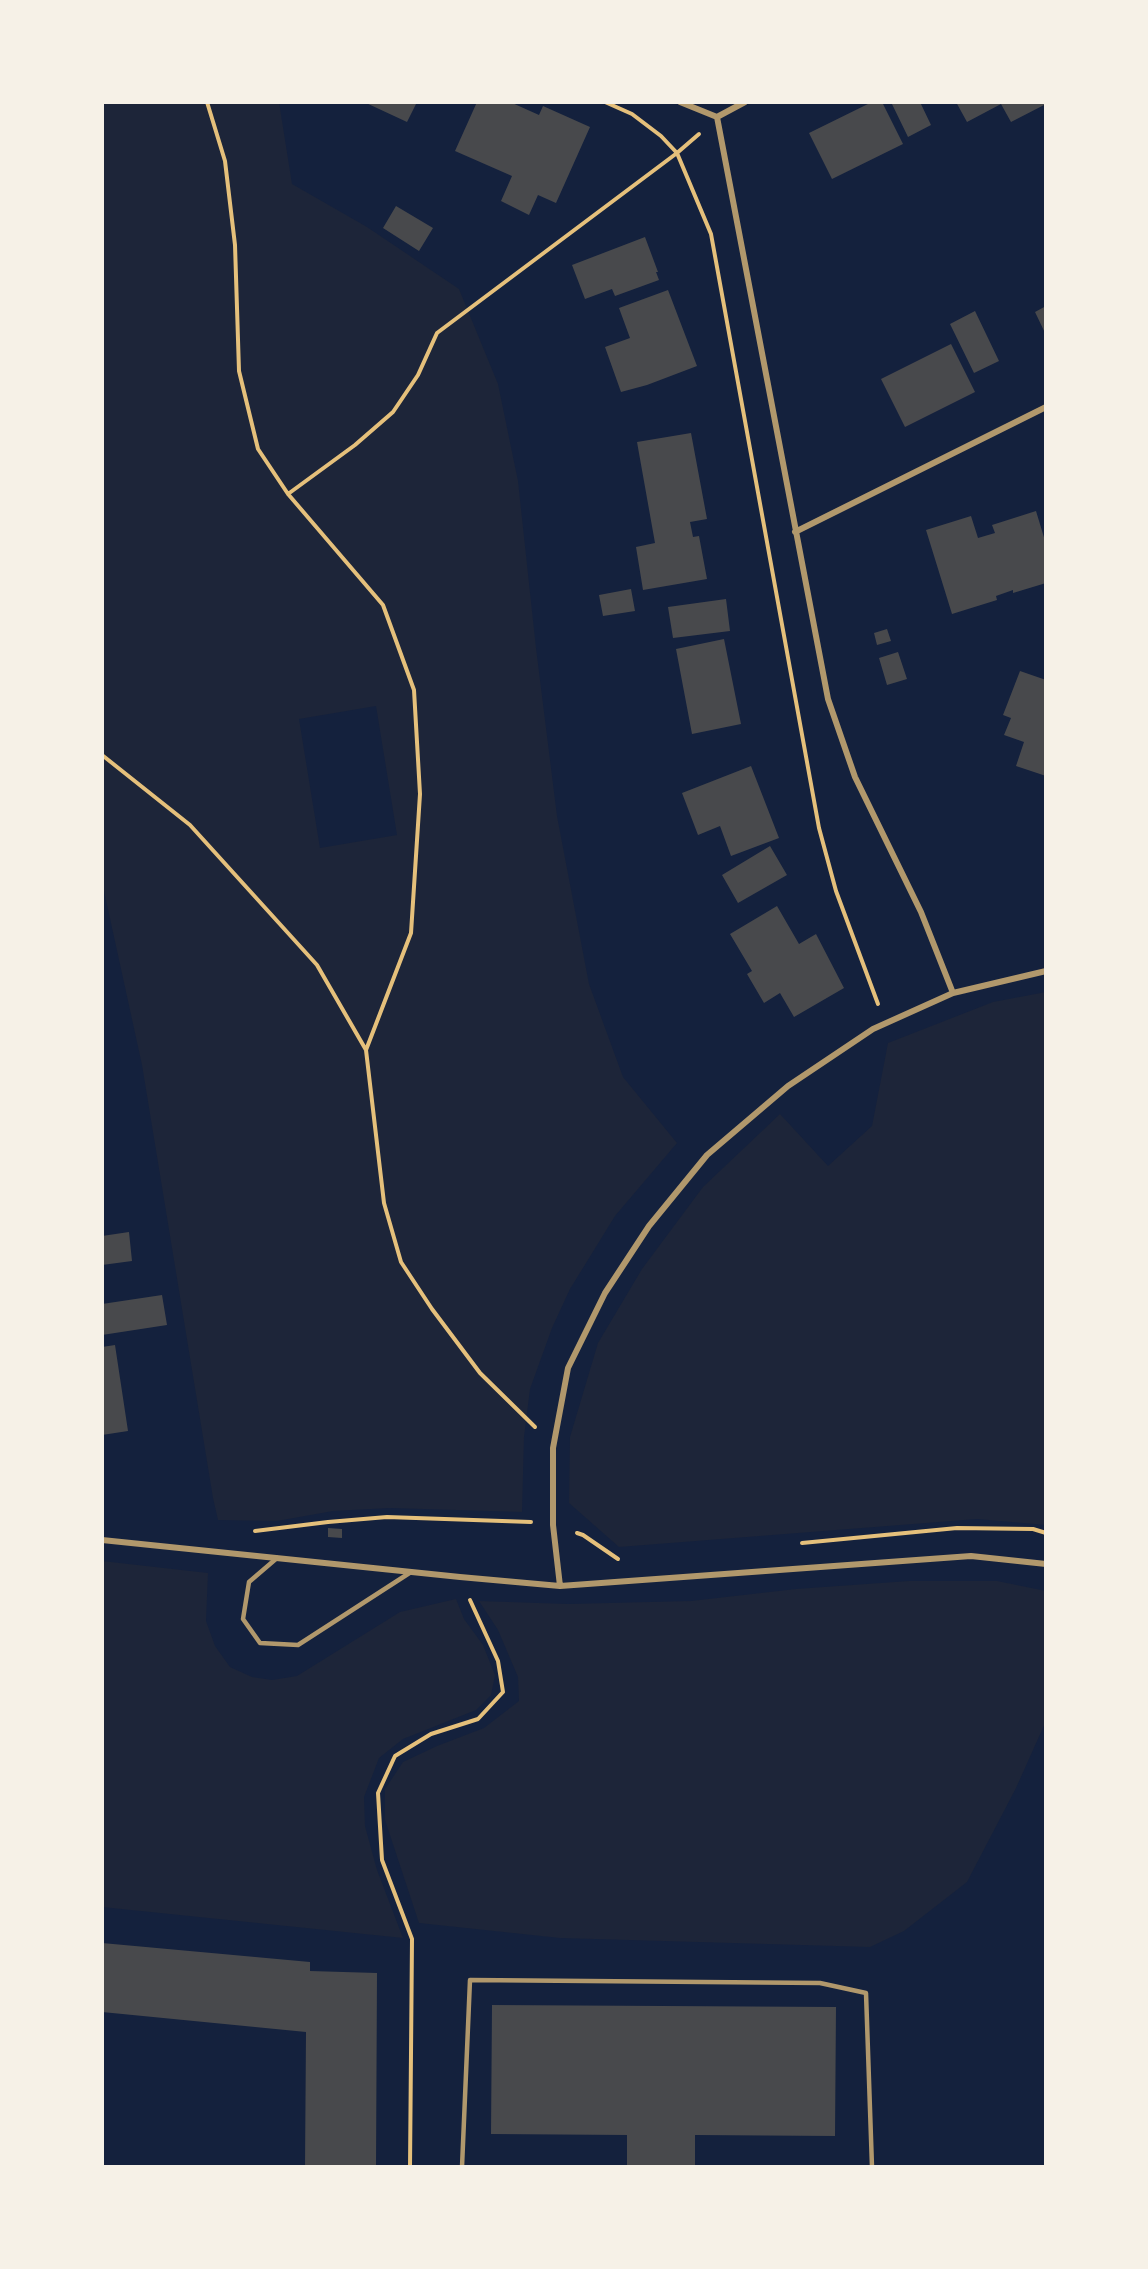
<!DOCTYPE html>
<style>
body{margin:0}
#map{position:relative;width:1148px;height:2269px;overflow:hidden;background:#14213d;font-family:Commissioner,sans-serif}
canvas{display:block}
.frame{position:absolute;inset:0;border:104px solid #f6f1e7;pointer-events:none}
</style>
<div id="map">
<canvas width="1148" height="2269"></canvas>
<div class="frame"></div>
</div>
<script>
const ctx = document.querySelector('canvas').getContext('2d');
ctx.lineJoin = 'round';
function fillPath(path, color) {
  ctx.fillStyle = color;
  ctx.fill(path, 'evenodd');
}
function poly(rows) {
  const path = new Path2D();
  for (const r of rows) {
    path.moveTo(r[0], r[1]);
    for (let i = 2; i < r.length; i += 2) path.lineTo(r[i], r[i + 1]);
  }
  return path;
}
function strokePath(path, color, width, dash) {
  ctx.strokeStyle = color;
  ctx.lineWidth = width;
  ctx.lineCap = dash ? 'butt' : 'round';
  ctx.setLineDash(dash || []);
  ctx.stroke(path);
}
fillPath(poly([
 [102,102,279,102,292,184,367,227,459,289,498,384,518,481,536,648,557,816,589,984,623,1077,677,1143,615,1216,570,1289,552,1328,530,1389,524,1437,522,1512,390,1508,333,1511,277,1521,218,1520,213,1498,142,1065,102,882],
 [376,706,397,835,320,848,299,719],
 [1046,992,1046,1525,977,1519,619,1547,569,1503,570,1437,598,1343,642,1269,703,1187,780,1114,828,1166,872,1126,888,1043,993,1002],
 [102,1561,208,1573,206,1621,215,1646,230,1667,252,1677,272,1680,297,1676,400,1612,456,1599,464,1619,483,1645,495,1675,491,1695,476,1710,403,1739,379,1758,364,1797,365,1826,377,1870,403,1938,102,1907],
 [909,1581,997,1581,1046,1591,1046,1721,1016,1788,967,1882,904,1931,870,1947,560,1938,419,1923,385,1820,385,1789,403,1762,437,1746,484,1728,519,1701,518,1677,498,1630,479,1601,568,1604,691,1601,796,1589]
]), '#1d2539');
fillPath(poly([
 [364,102,417,102,407,122],
 [477,102,510,102,539,115,543,106,590,127,556,203,538,195,529,215,501,201,512,176,455,151],
 [872,102,882,102,903,144,832,179,809,133],
 [891,102,920,102,931,125,908,137],
 [956,102,1046,102,1046,104,1011,122,1001,104,967,122],
 [396,206,433,228,419,251,383,228],
 [645,237,658,272,656,272,659,280,615,296,612,289,585,299,572,265],
 [668,290,697,366,647,385,621,392,605,347,630,338,619,308],
 [1046,306,1046,335,1035,312],
 [975,311,999,361,974,373,950,324],
 [951,344,975,392,905,427,881,379],
 [691,433,707,519,690,522,693,537,699,536,707,579,643,590,636,547,655,543,637,442],
 [1036,511,1046,544,1046,583,1013,593,1013,590,996,596,997,600,952,614,926,530,971,516,978,538,995,533,992,525],
 [631,589,635,611,603,616,599,595],
 [726,599,730,631,673,638,668,607],
 [887,629,891,641,877,645,874,633],
 [724,639,741,724,692,734,676,649],
 [898,652,907,679,887,685,879,658],
 [1020,671,1046,680,1046,776,1016,766,1024,742,1004,735,1011,718,1003,715],
 [751,766,779,838,731,856,720,826,698,835,682,793],
 [770,846,787,875,738,903,722,875],
 [777,906,799,944,816,934,844,988,794,1017,780,993,764,1003,747,974,752,971,730,934],
 [129,1232,132,1261,102,1265,102,1236],
 [162,1295,167,1325,102,1335,102,1304],
 [115,1345,128,1431,102,1435,102,1347],
 [328,1528,342,1529,342,1538,328,1537],
 [102,1943,310,1962,310,1971,377,1973,376,2167,305,2167,306,2032,102,2012],
 [492,2005,836,2007,835,2136,695,2135,695,2167,627,2167,627,2135,491,2134]
]), '#48494c');
strokePath(poly([
 [207,102,225,161,235,245,239,371,258,449,288,494,383,605,414,690,420,794,411,933,366,1050],
 [605,102,632,114,661,136,677,153,711,234,819,828,836,891,878,1004],
 [288,494,355,445,393,412,418,375,437,333,677,153,699,134],
 [102,755,190,825,317,965,366,1050,384,1203,401,1262,432,1309,480,1373,535,1427],
 [255,1531,328,1522,387,1517,531,1522],
 [577,1533,583,1535,618,1559],
 [802,1543,957,1528,1033,1529,1046,1533],
 [410,2167,412,1939,382,1860,378,1793,395,1756,431,1734,478,1719,503,1692,498,1661,470,1600]
]), '#e5c07b', 4);
strokePath(poly([
 [277,1558,249,1582,243,1619,260,1643,298,1645,411,1572],
 [462,2167,470,1980,820,1983,866,1993,872,2167]
]), '#b1986c', 4.5);
strokePath(poly([
 [680,102,717,117],
 [717,117,828,699,855,777,921,912,953,993],
 [717,117,745,102],
 [795,532,1046,407],
 [102,1540,460,1577,560,1586,971,1556,1046,1564],
 [560,1586,553,1525,553,1448,568,1368,605,1293,649,1226,707,1155,788,1086,873,1029,953,993,1046,971]
]), '#b1986c', 6);
</script>
